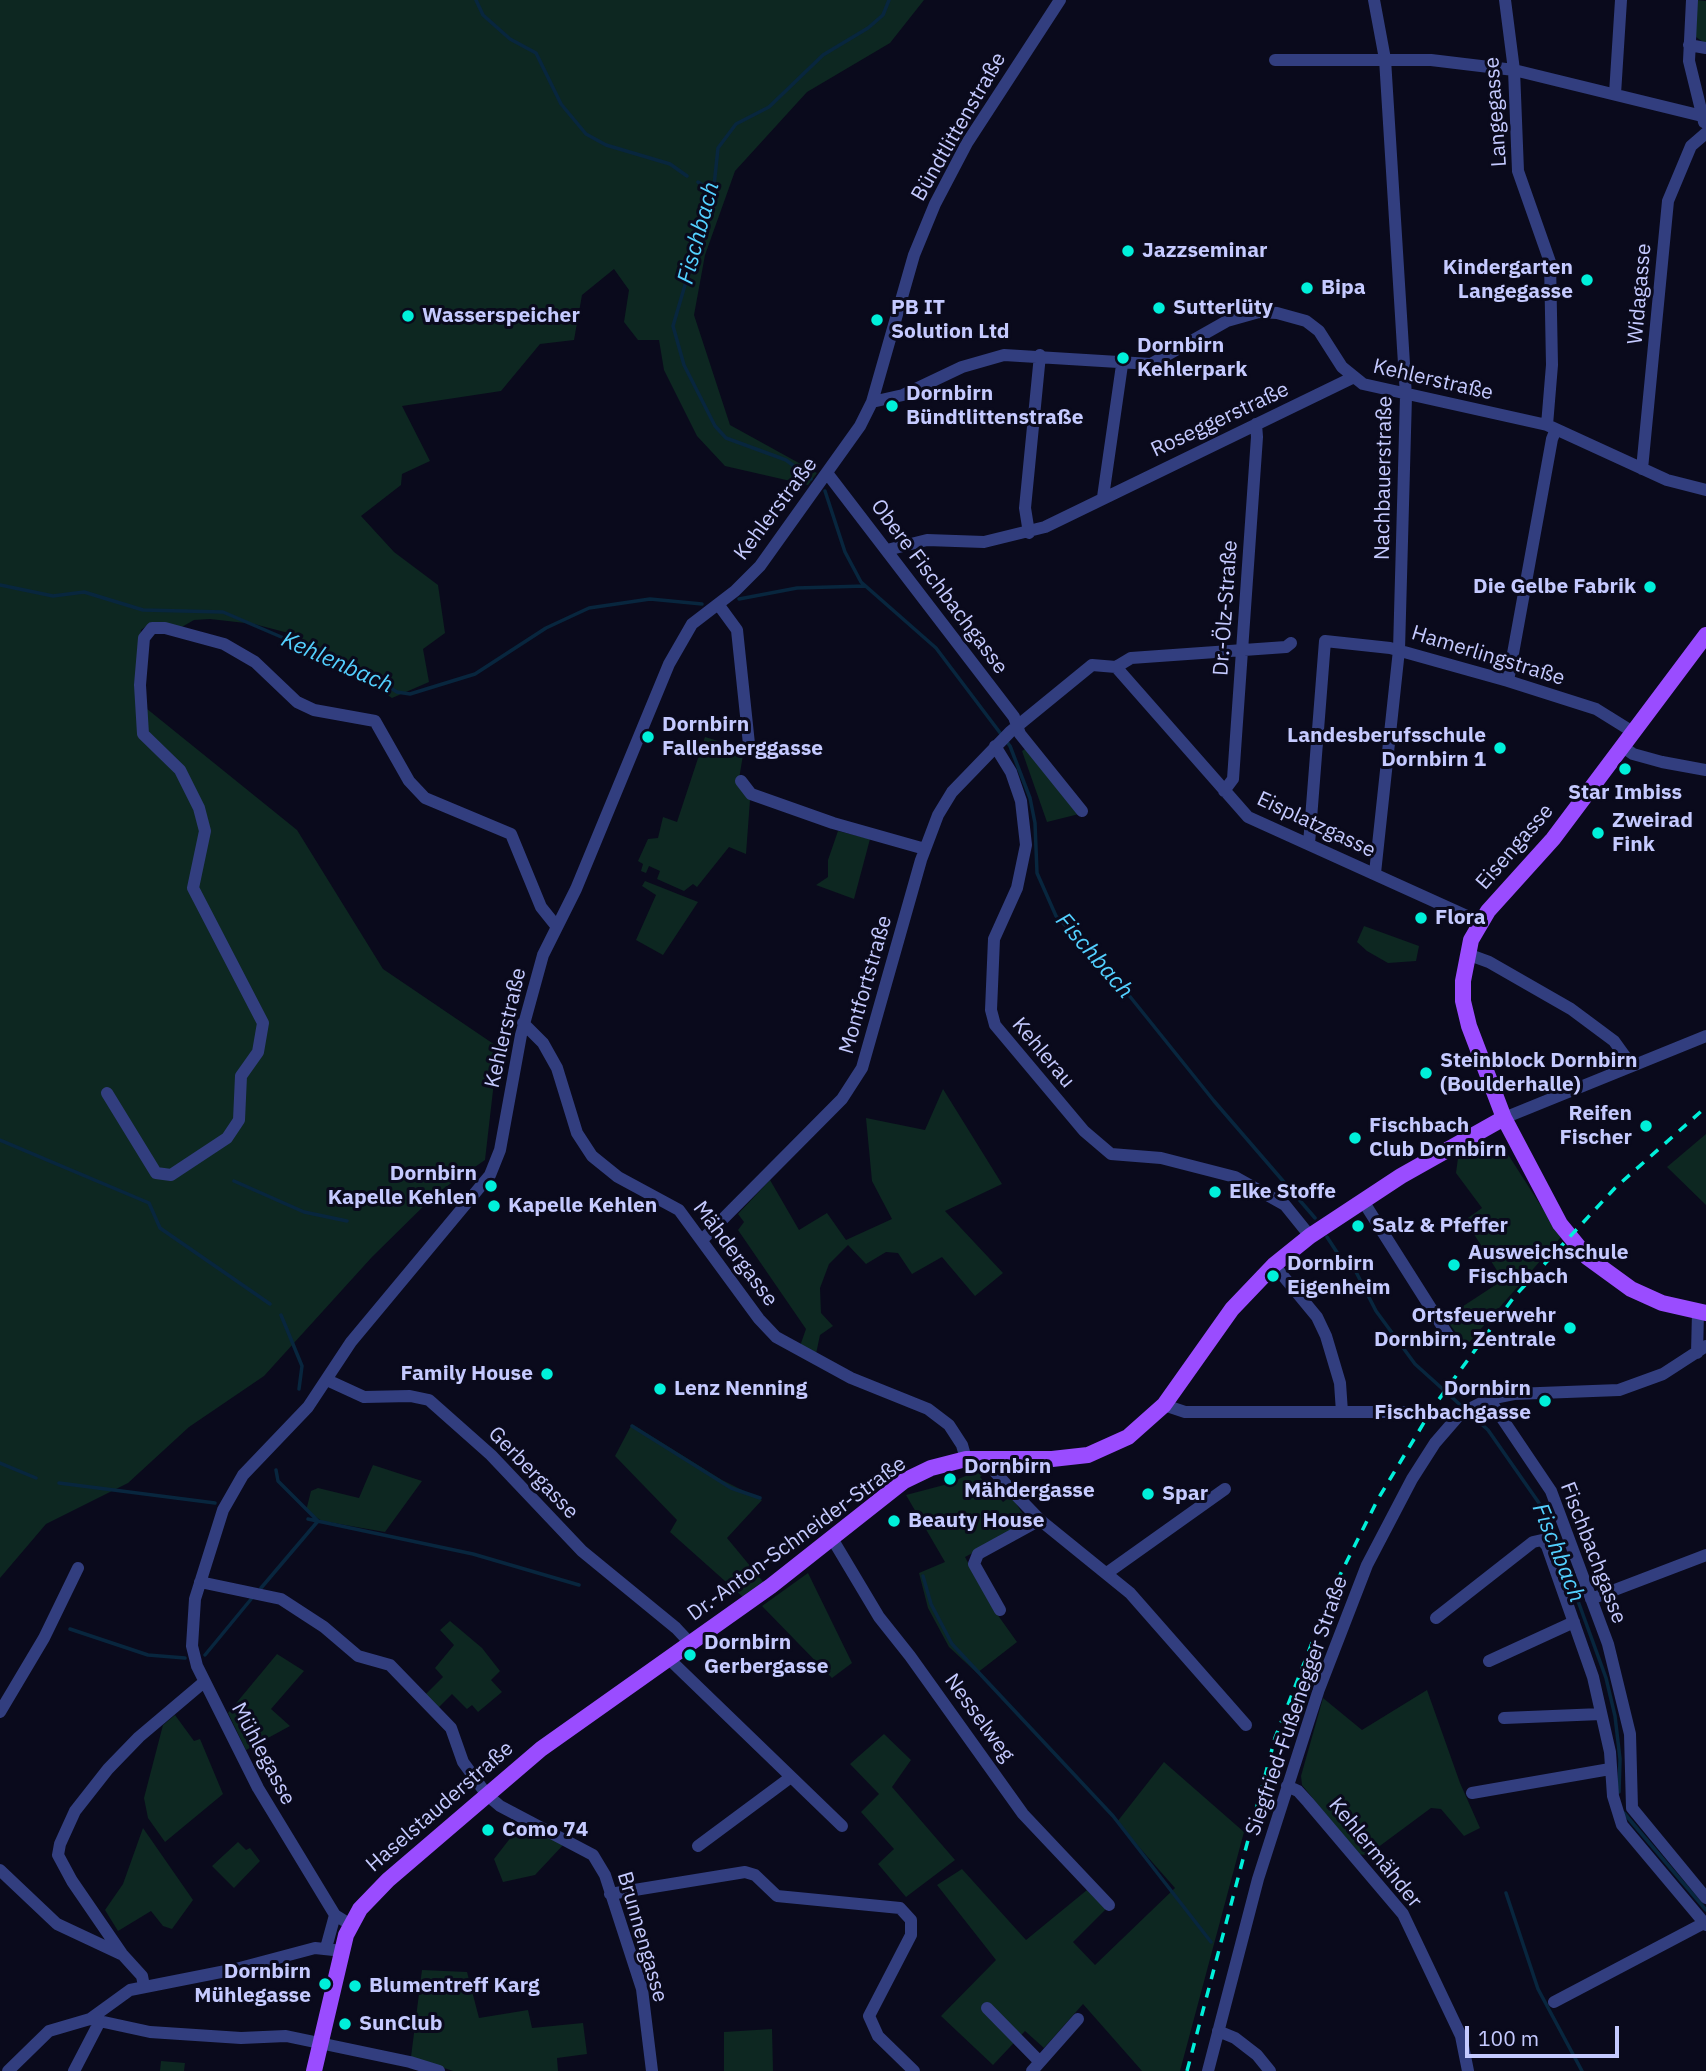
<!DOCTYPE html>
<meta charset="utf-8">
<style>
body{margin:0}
#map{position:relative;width:1706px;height:2071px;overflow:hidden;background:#0a0a1c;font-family:"IBM Plex Sans",sans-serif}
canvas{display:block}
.scale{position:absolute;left:1465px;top:2026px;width:154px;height:32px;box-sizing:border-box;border:4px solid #c5caff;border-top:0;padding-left:9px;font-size:21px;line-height:24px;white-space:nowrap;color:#c5caff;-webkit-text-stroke:5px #0a0a1c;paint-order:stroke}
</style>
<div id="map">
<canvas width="1706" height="2071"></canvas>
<div class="scale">100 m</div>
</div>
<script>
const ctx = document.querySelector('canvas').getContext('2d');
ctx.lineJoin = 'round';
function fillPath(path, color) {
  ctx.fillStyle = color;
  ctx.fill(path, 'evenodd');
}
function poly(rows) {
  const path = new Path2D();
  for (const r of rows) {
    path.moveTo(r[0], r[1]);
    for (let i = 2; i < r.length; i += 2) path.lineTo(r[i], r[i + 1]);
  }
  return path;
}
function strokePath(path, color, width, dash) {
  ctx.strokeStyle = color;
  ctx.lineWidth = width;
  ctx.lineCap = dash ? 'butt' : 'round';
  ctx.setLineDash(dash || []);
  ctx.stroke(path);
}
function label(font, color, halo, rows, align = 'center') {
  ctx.font = font + ' "IBM Plex Sans",sans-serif';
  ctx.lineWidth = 6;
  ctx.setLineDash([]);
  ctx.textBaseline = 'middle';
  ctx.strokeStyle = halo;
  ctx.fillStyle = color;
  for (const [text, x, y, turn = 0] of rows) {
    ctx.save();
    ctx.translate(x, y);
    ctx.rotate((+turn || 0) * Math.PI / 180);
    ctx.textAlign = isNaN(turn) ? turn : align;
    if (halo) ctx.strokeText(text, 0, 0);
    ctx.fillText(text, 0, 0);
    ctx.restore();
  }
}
fillPath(poly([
 [0,0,924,0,890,43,807,92,735,171,705,255,694,315,730,425,817,473,808,485,725,466,697,436,664,370,659,340,638,340,624,322,629,290,614,269,582,295,574,340,540,344,501,391,402,406,430,461,402,474,401,485,361,516,394,552,438,585,445,633,423,649,429,682,392,698,296,635,254,624,210,619,194,620,180,628,152,622,141,630,136,700,297,830,383,969,498,1047,485,1160,437,1193,372,1257,264,1376,189,1427,128,1483,46,1524,0,1578],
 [1696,0,1706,1,1706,44,1696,37],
 [705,737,744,749,738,785,750,800,746,854,729,847,697,887,693,884,684,891,657,879,660,871,649,866,646,873,641,871,643,864,638,861,648,839,658,838,663,817,677,822],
 [1028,747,1079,814,1047,822,1022,751],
 [838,831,870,839,854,899,816,885,828,877,828,860],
 [645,881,698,902,663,955,636,940,656,895,642,886],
 [1364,926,1419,946,1416,961,1388,963,1367,951,1357,942],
 [943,1089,1002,1184,945,1211,1003,1273,975,1296,942,1257,912,1274,898,1253,886,1252,866,1264,848,1245,829,1264,820,1288,821,1313,833,1326,820,1335,816,1354,800,1346,806,1329,738,1230,744,1222,738,1214,770,1180,799,1230,827,1213,846,1240,892,1219,872,1181,866,1118,925,1130],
 [1706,1134,1706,1205,1667,1167],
 [1490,1142,1500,1142,1561,1237,1466,1346,1445,1318,1503,1280,1465,1220,1482,1208,1456,1173,1458,1158],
 [632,1424,722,1480,762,1500,727,1538,765,1584,744,1598,670,1532,677,1520,615,1456],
 [373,1465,422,1481,385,1532,322,1521,306,1511,311,1491,318,1488,359,1498],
 [982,1469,985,1472,980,1477,1003,1502,1011,1496,1027,1520,1016,1530,965,1557,992,1607,1017,1642,977,1673,949,1647,928,1608,919,1573,945,1562,906,1495,944,1485],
 [808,1573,852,1663,832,1678,762,1606],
 [450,1621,482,1648,500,1671,491,1680,502,1692,478,1712,472,1705,467,1709,452,1694,438,1708,425,1695,443,1677,435,1668,454,1645,440,1630],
 [277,1654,304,1671,271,1709,290,1726,246,1750,228,1713],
 [1427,1690,1460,1783,1480,1828,1464,1836,1441,1809,1431,1808,1373,1851,1365,1855,1358,1854,1302,1785,1301,1776,1323,1698,1362,1730],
 [175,1715,194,1741,200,1739,223,1794,165,1842,148,1818,144,1798,163,1725],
 [884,1734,911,1760,892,1787,955,1860,906,1897,878,1864,894,1849,861,1812,879,1794,850,1764],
 [1164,1762,1244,1832,1180,2071,1142,2071,1083,2004,1044,2048,1025,2031,993,2065,941,2016,996,1960,937,1885,962,1869,1026,1940,1087,1890,1106,1909,1073,1942,1095,1965,1175,1888,1117,1822],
 [522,1823,564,1844,535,1875,503,1882,494,1859],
 [143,1828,193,1900,172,1929,163,1926,151,1911,118,1931,105,1910,123,1884],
 [238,1842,246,1850,250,1848,260,1861,234,1888,212,1866],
 [422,1970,467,1972,479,2018,528,2010,532,2028,583,2023,587,2054,557,2058,558,2071,453,2071,411,2057],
 [772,2029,773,2071,724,2071,724,2032],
 [161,2061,185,2063,184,2071,160,2071]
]), '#0d2721');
strokePath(poly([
 [476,0,483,15,510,39,536,53,561,104,586,134,606,145,670,164,687,176],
 [698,182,712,192],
 [811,479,786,460,726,438,715,426,684,365,673,326,714,186,718,148,736,124,769,107,823,55,868,28,883,15,889,0],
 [825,491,845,552,861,582,936,648,1010,746,1030,798,1035,823,1037,873,1056,916,1107,968,1214,1101,1315,1218],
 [0,585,53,596,84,592,143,610,223,612,370,675,397,692,410,694,475,674,546,628,589,608,650,599,702,604],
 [739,599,797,588,865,586],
 [0,1140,149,1203,160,1228,270,1304],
 [234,1181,304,1212,347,1221],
 [1327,1237,1342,1260,1354,1268,1376,1311,1415,1364,1488,1430,1546,1513,1606,1678,1615,1716,1620,1759,1619,1792],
 [281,1315,302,1366,299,1389],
 [632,1426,731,1488,760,1498],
 [0,1463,36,1478],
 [59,1483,215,1503],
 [308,1519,473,1554,579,1585],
 [923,1576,931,1604,952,1644,1113,1816,1211,1942],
 [261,1588,318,1521,278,1481,276,1470],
 [70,1629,148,1655,185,1658],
 [205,1655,252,1598],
 [1624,1813,1706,1910],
 [1506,1893,1538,1989,1582,2071]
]), '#08263e', 3.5);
strokePath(poly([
 [1374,0,1385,59,1406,396,1399,650,1375,873],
 [1505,0,1514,70,1518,171,1550,262,1552,365,1547,425],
 [1692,0,1689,61,1704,122],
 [1689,45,1706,48],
 [1275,60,1431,60,1514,70,1706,117],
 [1615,94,1621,0],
 [872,402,903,395,962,367,1004,355,1151,364,1227,321,1259,312,1277,313,1306,321,1319,331,1342,367,1363,384,1547,425,1667,480,1706,490],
 [1642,469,1668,201,1691,146,1706,133],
 [827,473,1014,717,1020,734,1082,811],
 [1103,497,1122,365],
 [1029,533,1025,508,1040,355],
 [887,550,927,540,984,542,1045,527,1352,378],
 [718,604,737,630,749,744],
 [1116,667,1131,658,1286,647,1291,643],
 [1508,681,1552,439,1556,429],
 [995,746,1011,772,1021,801,1026,845,1017,888,994,939,991,1010,995,1025,1084,1131,1111,1154,1161,1158,1235,1177,1285,1205,1310,1236],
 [1623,747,1633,754,1662,762,1706,770],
 [741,781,751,794,833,823,925,849],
 [1224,791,1233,779,1257,437,1256,424],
 [1309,844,1325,641,1390,648,1508,681,1596,709,1633,732],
 [1467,954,1489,962,1571,1009,1614,1041,1632,1066],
 [523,1023,543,1043,557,1068,577,1133,592,1156,618,1177,679,1210,759,1319,776,1337,851,1378,928,1409,949,1425,962,1445,966,1459],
 [107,1093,156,1173,171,1175,227,1138,239,1120,241,1076,258,1052,263,1023,193,888,205,831,199,808,180,770,143,734,140,685,144,638,152,628,165,628,224,644,255,662,297,702,314,710,375,721,409,781,425,798,511,834,541,907,557,927],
 [1504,1118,1706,1036],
 [1363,1201,1451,1340],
 [703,1239,842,1099,862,1068,921,860,938,815,952,792,1010,732,1092,665,1116,667,1248,817,1480,922],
 [1274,1265,1317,1317,1326,1336,1340,1383,1342,1412],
 [1697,1353,1698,1312],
 [327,1380,364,1397,410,1396,429,1400,491,1455,582,1551,676,1628,690,1643],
 [1489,1399,1551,1491,1608,1644,1630,1734,1632,1808,1706,1898],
 [1164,1405,1185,1412,1408,1412],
 [992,1458,995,1472,1014,1493,1040,1520,1130,1593,1246,1725],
 [833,1540,879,1617,910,1656,1023,1814,1109,1905],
 [1107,1573,1225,1489],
 [200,1582,281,1599,324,1627,358,1656,390,1665,451,1728,463,1762,487,1795,500,1806,593,1855,605,1875,642,1989,652,2071],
 [1591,1599,1706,1555],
 [1000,1610,974,1564,978,1554,1040,1520],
 [1436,1618,1533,1542,1542,1540,1547,1546,1593,1677,1610,1752,1613,1796,1622,1825,1706,1925],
 [668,1658,842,1826],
 [1489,1661,1574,1622],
 [0,1712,44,1638,78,1568],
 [1504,1718,1601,1714],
 [1287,1786,1298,1791,1308,1802,1403,1914,1461,2036,1468,2071],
 [1472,1793,1610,1769],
 [698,1846,791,1777],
 [0,1870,57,1924,121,1954],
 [610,1894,745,1872,755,1875,777,1896,900,1908,911,1920,911,1935,869,2016,878,2036,914,2071],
 [351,1925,335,1915,258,1788,197,1666,192,1646,195,1599,223,1510,243,1475,308,1407,351,1342,490,1175,500,1150,521,1035,543,955,576,889,669,664,692,624,735,591,760,566,860,426,872,402,914,255,935,204,967,143,1060,0],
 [326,1948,335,1915],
 [144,1986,142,1976,122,1954,72,1881,58,1855,60,1844,75,1811,108,1769,139,1737,204,1682],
 [1554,2002,1704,1923],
 [987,2008,1040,2062,1032,2071],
 [90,2019,150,2032,241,2038,286,2036,410,2062,439,2071],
 [1218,2031,1235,2038,1257,2055,1270,2071],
 [1040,2062,1078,2019],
 [8,2071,49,2031,90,2019,130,1990,236,1969,315,1948,343,1951],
 [74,2071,100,2021],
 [1208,2071,1258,1879,1319,1689,1367,1565,1412,1479,1435,1443,1461,1413,1489,1399,1514,1394,1619,1390,1663,1374,1706,1346]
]), '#323e7f', 12);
strokePath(poly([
 [1706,635,1553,839,1488,911,1471,940,1463,981,1463,1001,1469,1026,1504,1118,1560,1224,1587,1257,1631,1289,1662,1303,1706,1313],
 [314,2071,346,1935,360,1909,388,1880,541,1749,771,1586,904,1481,931,1468,966,1459,1052,1459,1088,1455,1128,1437,1164,1405,1232,1309,1274,1265,1310,1236,1401,1176,1504,1118]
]), '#9a4cff', 16);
strokePath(poly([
 [1187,2071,1275,1738,1333,1589,1378,1499,1434,1406,1514,1297,1615,1188,1706,1107]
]), '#00f0da', 3.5, [10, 9]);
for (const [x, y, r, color] of [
 [1128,251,7,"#00f0da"],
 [1587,280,7,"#00f0da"],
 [1307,288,7,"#00f0da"],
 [1159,308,7,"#00f0da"],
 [408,316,7,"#00f0da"],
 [877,320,7,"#00f0da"],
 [1123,358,7,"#00f0da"],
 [892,406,7,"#00f0da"],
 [1650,587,7,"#00f0da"],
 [648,737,7,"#00f0da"],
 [1500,748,7,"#00f0da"],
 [1625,769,7,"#00f0da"],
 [1598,833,7,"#00f0da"],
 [1421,918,7,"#00f0da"],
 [1426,1073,7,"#00f0da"],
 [1646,1126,7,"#00f0da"],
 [1355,1138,7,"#00f0da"],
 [491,1186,7,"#00f0da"],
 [1215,1192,7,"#00f0da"],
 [494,1206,7,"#00f0da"],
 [1358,1226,7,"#00f0da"],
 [1454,1265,7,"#00f0da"],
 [1273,1276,7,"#00f0da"],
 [1570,1328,7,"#00f0da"],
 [547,1374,7,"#00f0da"],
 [660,1389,7,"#00f0da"],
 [1545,1401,7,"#00f0da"],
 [950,1479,7,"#00f0da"],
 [1148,1494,7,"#00f0da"],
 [894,1521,7,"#00f0da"],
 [690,1655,7,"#00f0da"],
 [488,1830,7,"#00f0da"],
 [325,1984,7,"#00f0da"],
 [355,1986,7,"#00f0da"],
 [345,2024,7,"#00f0da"]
]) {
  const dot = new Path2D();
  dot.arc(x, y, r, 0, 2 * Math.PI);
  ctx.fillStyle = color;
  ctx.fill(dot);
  strokePath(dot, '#0a0a1c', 2.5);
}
label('21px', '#c5caff', '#0a0a1c', [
 ["Langegasse",1496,112,-94],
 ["Bündtlittenstraße",959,127,-60],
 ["Widagasse",1640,294,-85],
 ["Kehlerstraße",1433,380,13],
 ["Roseggerstraße",1220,420,-25],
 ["Nachbauerstraße",1384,478,-89],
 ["Kehlerstraße",776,509,-53],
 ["Obere Fischbachgasse",939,587,53],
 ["Dr.-Ölz-Straße",1226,608,-86],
 ["Hamerlingstraße",1488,656,17],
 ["Eisplatzgasse",1316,825,25],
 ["Eisengasse",1515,847,-49],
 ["Montfortstraße",866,985,-74],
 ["Kehlerstraße",506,1028,-77],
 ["Kehlerau",1043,1053,50],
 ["Mähdergasse",735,1254,53],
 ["Gerbergasse",533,1473,46],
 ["Dr.-Anton-Schneider-Straße",797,1539,-36],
 ["Fischbachgasse",1593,1553,69],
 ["Siegfried-Fußenegger Straße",1297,1706,-71],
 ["Nesselweg",979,1718,54],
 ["Mühlegasse",263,1754,62],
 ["Haselstauderstraße",440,1807,-41],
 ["Kehlermähder",1375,1853,51],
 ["Brunnengasse",642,1937,74]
]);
label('bold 21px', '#c5caff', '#0a0a1c', [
 ["Jazzseminar",1142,251],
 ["Kindergarten",1573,268,"right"],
 ["Langegasse",1573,292,"right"],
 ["Bipa",1321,288],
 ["PB IT",891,308],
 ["Solution Ltd",891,332],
 ["Sutterlüty",1173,308],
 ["Wasserspeicher",422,316],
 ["Dornbirn",1137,346],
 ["Kehlerpark",1137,370],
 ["Dornbirn",906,394],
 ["Bündtlittenstraße",906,418],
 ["Die Gelbe Fabrik",1636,587,"right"],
 ["Dornbirn",662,725],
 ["Fallenberggasse",662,749],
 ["Landesberufsschule",1486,736,"right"],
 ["Dornbirn 1",1486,760,"right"],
 ["Star Imbiss",1625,793,"center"],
 ["Zweirad",1612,821],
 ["Fink",1612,845],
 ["Flora",1435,918],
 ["Steinblock Dornbirn",1440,1061],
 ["(Boulderhalle)",1440,1085],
 ["Reifen",1632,1114,"right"],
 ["Fischer",1632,1138,"right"],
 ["Fischbach",1369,1126],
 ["Club Dornbirn",1369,1150],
 ["Dornbirn",477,1174,"right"],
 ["Kapelle Kehlen",477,1198,"right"],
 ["Elke Stoffe",1229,1192],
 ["Kapelle Kehlen",508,1206],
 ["Salz & Pfeffer",1372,1226],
 ["Ausweichschule",1468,1253],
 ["Fischbach",1468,1277],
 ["Dornbirn",1287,1264],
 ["Eigenheim",1287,1288],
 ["Ortsfeuerwehr",1556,1316,"right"],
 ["Dornbirn, Zentrale",1556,1340,"right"],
 ["Family House",533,1374,"right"],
 ["Lenz Nenning",674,1389],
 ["Dornbirn",1531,1389,"right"],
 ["Fischbachgasse",1531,1413,"right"],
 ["Dornbirn",964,1467],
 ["Mähdergasse",964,1491],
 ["Spar",1162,1494],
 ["Beauty House",908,1521],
 ["Dornbirn",704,1643],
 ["Gerbergasse",704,1667],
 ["Como 74",502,1830],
 ["Dornbirn",311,1972,"right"],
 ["Mühlegasse",311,1996,"right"],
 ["Blumentreff Karg",369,1986],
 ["SunClub",359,2024]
], 'left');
label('italic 23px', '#53d0ff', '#0a0a1c', [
 ["Fischbach",699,233,-75],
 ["Kehlenbach",337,663,24],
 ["Fischbach",1094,956,49],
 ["Fischbach",1558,1553,68]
]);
</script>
